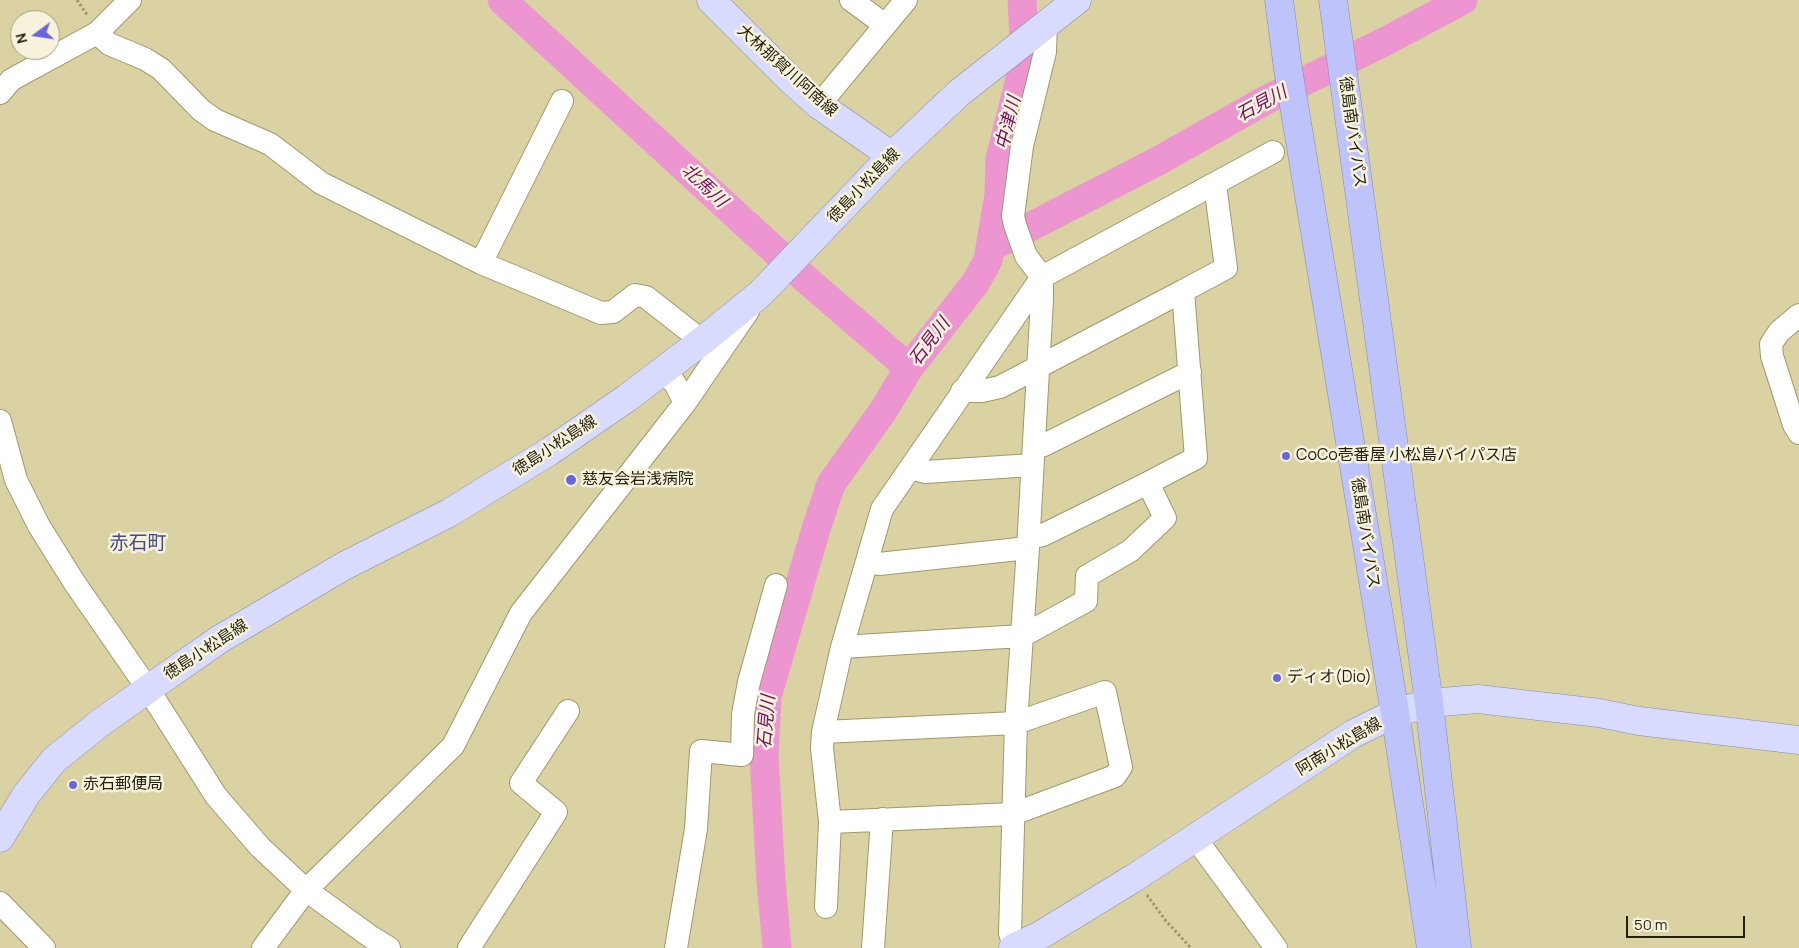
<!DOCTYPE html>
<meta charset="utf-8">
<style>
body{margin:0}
#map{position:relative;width:1799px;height:948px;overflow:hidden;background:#dad2a3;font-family:Manrope,sans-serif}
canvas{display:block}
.north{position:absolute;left:10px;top:10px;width:50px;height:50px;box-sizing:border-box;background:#f6f2db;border:1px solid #a19e89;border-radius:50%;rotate:256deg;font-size:14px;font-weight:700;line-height:20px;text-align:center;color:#221f0d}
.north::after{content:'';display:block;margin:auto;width:18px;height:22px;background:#6866df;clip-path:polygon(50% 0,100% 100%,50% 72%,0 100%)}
.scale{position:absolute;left:1626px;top:916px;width:119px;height:22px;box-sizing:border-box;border:2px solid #221f0d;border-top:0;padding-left:6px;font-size:15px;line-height:18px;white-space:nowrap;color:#221f0d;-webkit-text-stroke:4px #f6f2db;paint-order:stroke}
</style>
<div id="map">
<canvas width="1799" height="948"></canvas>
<div class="north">N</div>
<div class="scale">50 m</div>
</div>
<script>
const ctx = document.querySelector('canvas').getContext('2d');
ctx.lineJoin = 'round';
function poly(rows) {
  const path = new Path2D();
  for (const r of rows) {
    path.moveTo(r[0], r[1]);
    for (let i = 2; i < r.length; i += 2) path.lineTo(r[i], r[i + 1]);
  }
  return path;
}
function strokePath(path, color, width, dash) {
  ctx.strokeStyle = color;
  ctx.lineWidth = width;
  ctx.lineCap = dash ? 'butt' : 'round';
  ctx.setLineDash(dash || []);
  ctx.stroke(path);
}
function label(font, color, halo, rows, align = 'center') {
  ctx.font = font + ' Manrope,"Noto Sans JP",sans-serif';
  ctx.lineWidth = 5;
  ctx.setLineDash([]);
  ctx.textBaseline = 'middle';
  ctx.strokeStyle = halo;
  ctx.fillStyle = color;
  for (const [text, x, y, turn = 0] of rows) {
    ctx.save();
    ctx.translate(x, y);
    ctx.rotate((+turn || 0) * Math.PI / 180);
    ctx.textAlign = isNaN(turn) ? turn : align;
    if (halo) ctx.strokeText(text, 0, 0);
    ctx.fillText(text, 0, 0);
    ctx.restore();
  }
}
strokePath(poly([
 [502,0,809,282,909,368],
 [993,246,1158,161,1266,100,1386,41,1463,0],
 [777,948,771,881,764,756,767,697,816,529,831,484,883,411,909,368,976,282,988,260,999,195,1000,159,1025,59,1022,0]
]), '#ec95d0', 29);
const minor = poly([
 [851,0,885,25],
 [97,33,109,44,145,59,161,69,201,110,215,120,270,144,321,183,481,263,601,313,613,312,635,295,646,297,702,341],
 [0,93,11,80,20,75,97,33,130,0],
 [819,105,906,0],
 [481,263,562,101],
 [1183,291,1226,268,1215,184],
 [1799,315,1779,332,1771,344,1772,356,1794,425,1799,433],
 [657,375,672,379,677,387,685,403],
 [962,391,982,391,1000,387,1183,291,1196,458,1148,483],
 [0,421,16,480,39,526,74,582,148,689,216,796,260,847,306,890,371,937,389,948],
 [1034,448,1044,445,1190,372],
 [911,468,925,472,1032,465],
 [867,562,879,564,1028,548],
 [842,647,1022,636,1086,601,1087,576,1130,551,1165,518,1148,483,1043,535,1029,538],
 [823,732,1016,723,1105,692,1121,767,1115,776,1013,814,830,822,822,748,823,732,842,647,882,509,1042,277,1273,152],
 [1196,839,1276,948],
 [0,903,44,948],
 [826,907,830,822],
 [1014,947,1010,933,1016,723,1028,548,1042,300,1042,277,1026,256,1015,225,1013,216,1022,146,1045,52,1046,23],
 [263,948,306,890,453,746,521,613,685,403,748,311],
 [469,948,556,812,521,783,568,711],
 [676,948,696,829,701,751,742,755,743,714,749,682,776,585],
 [873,948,882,819]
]);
const major = poly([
 [711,0,791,80,819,105,892,156],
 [0,838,26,795,54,760,100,723,148,689,220,639,344,566,449,513,550,451,627,398,702,341,760,294,892,156,959,93,1077,0],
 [1013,948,1039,936,1134,878,1353,734,1395,713,1429,703,1478,699,1599,713,1639,721,1799,740]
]);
const highway = poly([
 [1279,0,1288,69,1395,713,1431,948],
 [1333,0,1429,703,1457,948]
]);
strokePath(minor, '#a0996c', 24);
strokePath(major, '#878aa8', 29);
strokePath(highway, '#878aa8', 29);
strokePath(poly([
 [77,0,88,16],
 [1147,895,1166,921,1191,948]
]), '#9b9570', 3, [2.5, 2.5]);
strokePath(minor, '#fff', 22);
strokePath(major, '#d8dbfd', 28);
strokePath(highway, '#bec3fc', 28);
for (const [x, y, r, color] of [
 [1286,456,5,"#6866df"],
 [571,480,6,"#6866df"],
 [1277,678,5,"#6866df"],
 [73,785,5,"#6866df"]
]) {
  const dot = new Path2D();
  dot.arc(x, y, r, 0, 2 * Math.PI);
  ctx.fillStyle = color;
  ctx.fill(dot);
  strokePath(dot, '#f6f2db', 2);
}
label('16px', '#221f0d', '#f6f2db', [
 ["大林那賀川阿南線",787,71,42],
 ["徳島南バイパス",1352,132,82],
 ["徳島小松島線",864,186,-46],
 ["徳島小松島線",555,446,-33],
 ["徳島南バイパス",1365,533,81],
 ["徳島小松島線",206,650,-33],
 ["阿南小松島線",1339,747,-31]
]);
label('16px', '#221f0d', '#f6f2db', [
 ["CoCo壱番屋 小松島バイパス店",1296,456],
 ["慈友会岩浅病院",582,480],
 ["ディオ(Dio)",1287,678],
 ["赤石郵便局",83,785]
], 'left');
label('italic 18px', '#760d5f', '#f6f2db', [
 ["石見川",1262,104,-28],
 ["中津川",1009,123,-76],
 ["北馬川",704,186,43],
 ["石見川",930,342,-53],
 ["石見川",767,722,-85]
]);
label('19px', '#474986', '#f6f2db', [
 ["赤石町",138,544]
]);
</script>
